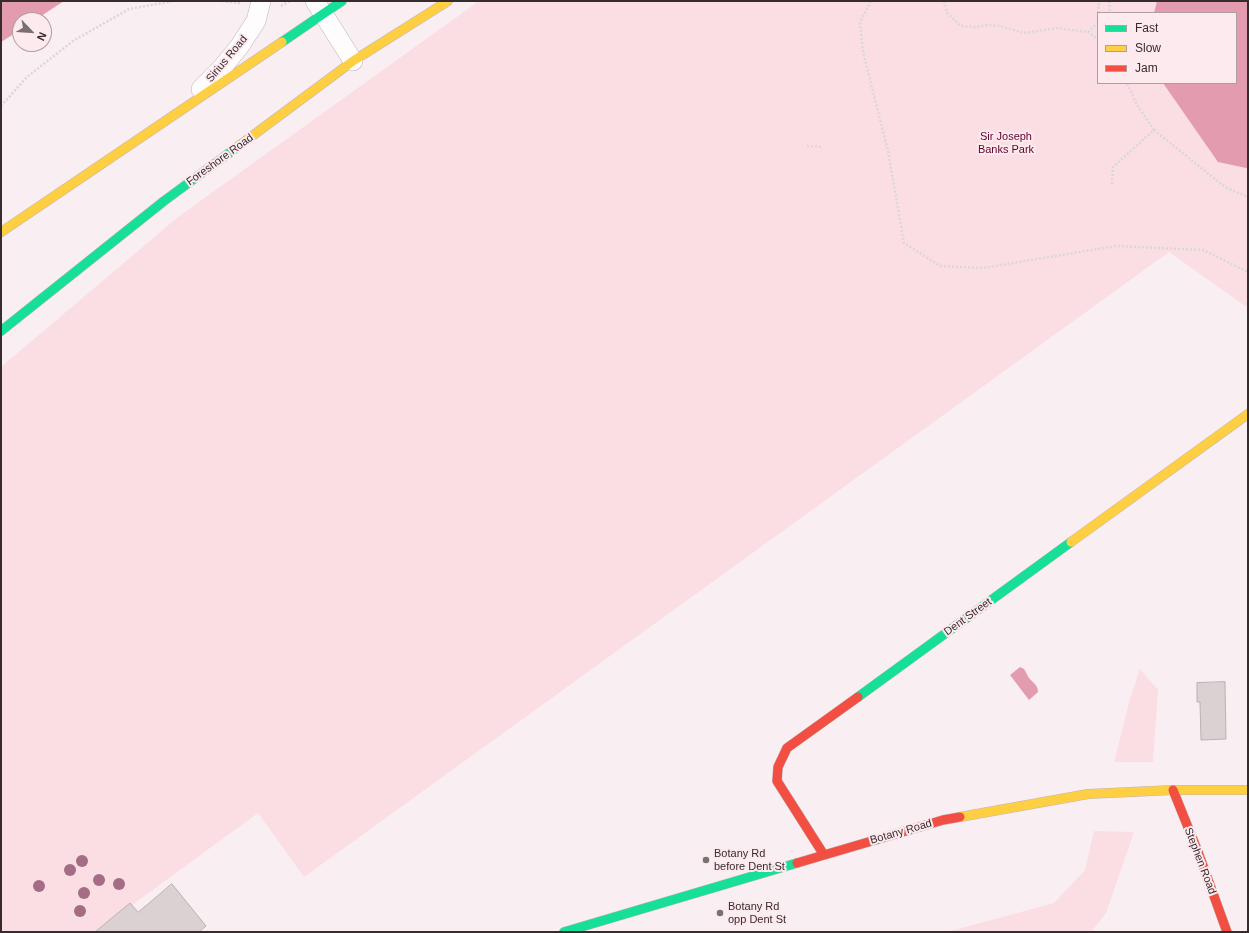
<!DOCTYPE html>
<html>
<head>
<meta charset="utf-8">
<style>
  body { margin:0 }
  #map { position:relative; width:1249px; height:933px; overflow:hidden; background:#f9eef1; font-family:Arial,sans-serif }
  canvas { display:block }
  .frame { position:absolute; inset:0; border:2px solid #372b2e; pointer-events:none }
  .legend { position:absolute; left:1097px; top:12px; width:140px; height:72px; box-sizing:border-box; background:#fdeaee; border:1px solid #ae9ea1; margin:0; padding:5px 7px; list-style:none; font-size:12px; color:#372b2e }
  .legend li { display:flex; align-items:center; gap:8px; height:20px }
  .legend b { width:20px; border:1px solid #ae9ea1 }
  .north { position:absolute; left:12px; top:12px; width:40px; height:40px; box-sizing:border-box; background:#fdeaee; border:1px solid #ae9ea1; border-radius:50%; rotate:115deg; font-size:11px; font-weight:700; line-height:16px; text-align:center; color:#372b2e }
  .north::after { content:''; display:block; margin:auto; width:14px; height:18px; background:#7b6f72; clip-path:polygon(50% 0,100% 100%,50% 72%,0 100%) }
</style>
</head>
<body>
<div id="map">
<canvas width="1249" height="933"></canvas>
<div class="frame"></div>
<ul class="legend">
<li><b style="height:5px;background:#16e098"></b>Fast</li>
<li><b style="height:5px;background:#ffcf43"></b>Slow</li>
<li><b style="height:5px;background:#f24e42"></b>Jam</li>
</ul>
<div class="north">N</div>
</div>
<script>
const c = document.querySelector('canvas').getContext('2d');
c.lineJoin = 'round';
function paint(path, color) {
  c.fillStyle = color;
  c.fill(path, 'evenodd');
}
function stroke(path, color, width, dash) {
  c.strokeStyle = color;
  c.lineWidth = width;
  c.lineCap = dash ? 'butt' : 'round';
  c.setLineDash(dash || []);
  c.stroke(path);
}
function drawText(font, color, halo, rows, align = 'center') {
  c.font = font + ' Arial,sans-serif';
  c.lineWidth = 4;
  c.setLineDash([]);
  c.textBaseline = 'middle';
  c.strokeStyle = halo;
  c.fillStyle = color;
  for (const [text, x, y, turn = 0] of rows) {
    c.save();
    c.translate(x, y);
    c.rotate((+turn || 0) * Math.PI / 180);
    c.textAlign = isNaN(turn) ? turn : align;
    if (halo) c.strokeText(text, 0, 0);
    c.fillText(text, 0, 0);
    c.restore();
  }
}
const green = new Path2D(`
  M 479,1 L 1248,1 L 1248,308 L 1169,252 L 304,877 L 258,813 L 95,932 L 1,932 L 1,367 L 178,217 ZM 1098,13 L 1236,13 L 1236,83 L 1098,83 Z
  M 1140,669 L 1158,690 L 1153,762 L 1114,762 L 1130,699 Z
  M 1094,831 L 1134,832 L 1106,913 L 1091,932 L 947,932 L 1054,903 L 1085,870 Z`);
const water = new Path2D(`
  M 1,1 L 64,1 L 35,20 L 20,20 L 20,30 L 1,42 Z
  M 1157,1 L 1248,1 L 1248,167 L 1246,168 L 1218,162 L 1163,83 L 1236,83 L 1236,13 L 1154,13 Z
  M 1020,667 L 1024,669 C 1026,672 1027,675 1029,678 C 1033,683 1038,685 1038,692 L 1029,700 L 1010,675 Z`);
const building = new Path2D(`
  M 1225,682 L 1226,739 L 1201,740 L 1200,702 L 1197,702 L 1197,683 Z
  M 172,884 L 206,926 L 199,932 L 95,932 L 130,903 L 138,912 Z`);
const path = new Path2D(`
  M 222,1 L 240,3
  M 871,1 L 860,22 L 863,52 L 888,151 L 904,243 L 940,266 L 983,268 L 1116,246 L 1203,250 L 1248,272
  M 944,1 L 947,13 L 961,26 L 976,27 L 988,25 L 1000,26 L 1024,33 L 1057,28 L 1088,32 L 1098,39
  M 1109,1 L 1110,13
  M 281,6 L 290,1
  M 1098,13 L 1099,1
  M 1088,32 L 1098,23
  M 1,106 L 27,77 L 73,41 L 129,9 L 174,1
  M 1154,130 L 1225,187 L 1248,197
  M 807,146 L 823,147
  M 1112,184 L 1113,167 L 1154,130 L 1137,105 L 1127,83`);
const street = new Path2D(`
  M 315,1 L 353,61
  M 201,89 L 221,69 L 239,47 L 256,21 L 261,1`);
const fast = new Path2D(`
  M 282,42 L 342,1
  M 1,331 L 164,201 L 240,145
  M 858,697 L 1071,542
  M 564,932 L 797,863`);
const slow = new Path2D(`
  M 240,145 L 353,61 L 448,1
  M 1,232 L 282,42
  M 1071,542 L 1248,414
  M 960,817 L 1088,794 L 1173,790 L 1248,790`);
const jam = new Path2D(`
  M 1173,790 L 1198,852 L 1227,932
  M 824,855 L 777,781 L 778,767 L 787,748 L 858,697
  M 797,863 L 943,820 L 960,817`);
const trees = [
  [82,861],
  [70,870],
  [99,880],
  [119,884],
  [39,886],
  [84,893],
  [80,911]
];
const markers = [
  [706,860,4,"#7b6f72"],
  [720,913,4,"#7b6f72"]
];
const streetNames = [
  ["Sirius Road",227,59,-50],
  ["Foreshore Road",220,160,-36],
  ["Dent Street",968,617,-36],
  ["Botany Road",901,832,-16],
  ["Stephen Road",1200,861,69]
];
const parkNames = [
  ["Sir Joseph",1006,137],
  ["Banks Park",1006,150]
];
const poiNames = [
  ["Botany Rd",714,854],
  ["before Dent St",714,867],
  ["Botany Rd",728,907],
  ["opp Dent St",728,920]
];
paint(green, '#fbdee4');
paint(water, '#e39baf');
paint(building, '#dbd1d3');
stroke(building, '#bbb0b3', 1);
stroke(street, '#bfb5b7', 20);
stroke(fast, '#bfb5b7', 10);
stroke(slow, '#bfb5b7', 10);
stroke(jam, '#bfb5b7', 10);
stroke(path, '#dad7d8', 2.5, [2, 2]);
stroke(street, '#fefcfd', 19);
stroke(fast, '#16e098', 9);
stroke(slow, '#ffcf43', 9);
stroke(jam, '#f24e42', 9);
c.fillStyle = '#a46d84';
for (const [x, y] of trees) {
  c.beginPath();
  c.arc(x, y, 6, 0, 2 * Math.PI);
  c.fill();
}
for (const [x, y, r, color] of markers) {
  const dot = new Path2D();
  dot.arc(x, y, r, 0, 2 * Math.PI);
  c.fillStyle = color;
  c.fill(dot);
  stroke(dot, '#fdeaee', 1.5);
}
drawText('11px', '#372b2e', '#fdeaee', streetNames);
drawText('11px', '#5f032b', '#fdeaee', parkNames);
drawText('11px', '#372b2e', '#fdeaee', poiNames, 'left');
</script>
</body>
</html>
